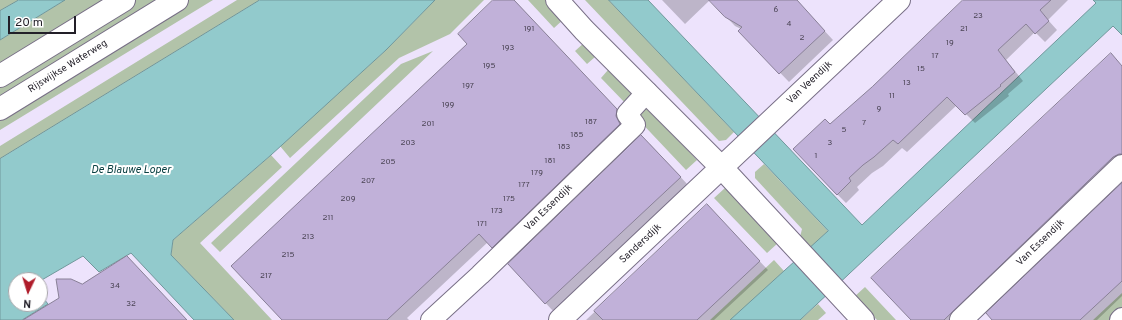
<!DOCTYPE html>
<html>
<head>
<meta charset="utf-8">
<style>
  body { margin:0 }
  #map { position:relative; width:1122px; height:320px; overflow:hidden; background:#ede3fc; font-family:Overpass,sans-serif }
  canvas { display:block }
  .north { position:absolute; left:8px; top:272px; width:40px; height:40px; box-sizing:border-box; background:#fff; border:1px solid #a7a5a9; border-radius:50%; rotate:184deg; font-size:11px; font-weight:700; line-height:16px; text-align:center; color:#221f28 }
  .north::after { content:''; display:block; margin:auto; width:14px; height:18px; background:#af1c2a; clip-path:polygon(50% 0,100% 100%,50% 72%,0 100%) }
  .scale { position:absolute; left:8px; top:16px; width:68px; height:18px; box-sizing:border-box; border:2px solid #221f28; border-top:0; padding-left:5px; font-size:12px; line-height:14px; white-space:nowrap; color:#221f28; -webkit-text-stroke:3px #fff; paint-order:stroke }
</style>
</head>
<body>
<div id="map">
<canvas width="1122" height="320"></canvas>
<div class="north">N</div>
<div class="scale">20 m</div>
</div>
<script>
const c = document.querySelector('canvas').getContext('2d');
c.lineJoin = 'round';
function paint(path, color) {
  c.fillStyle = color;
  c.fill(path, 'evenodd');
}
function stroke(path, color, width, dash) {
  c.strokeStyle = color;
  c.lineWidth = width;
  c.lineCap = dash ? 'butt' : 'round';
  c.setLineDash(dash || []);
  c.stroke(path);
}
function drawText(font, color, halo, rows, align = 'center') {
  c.font = font + ' Overpass,sans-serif';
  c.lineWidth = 4;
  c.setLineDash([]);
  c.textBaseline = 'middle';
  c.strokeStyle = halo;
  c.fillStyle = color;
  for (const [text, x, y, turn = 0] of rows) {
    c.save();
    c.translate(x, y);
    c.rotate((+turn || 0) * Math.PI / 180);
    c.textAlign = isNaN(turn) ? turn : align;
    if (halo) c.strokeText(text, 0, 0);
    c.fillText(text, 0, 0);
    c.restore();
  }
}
const green = new Path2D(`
  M 0,0 L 19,0 L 0,11 Z
  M 65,0 L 112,0 L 0,69 L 0,40 Z
  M 133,0 L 166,0 L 0,99 L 0,81 Z
  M 188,0 L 213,0 L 0,130 L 0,115 Z
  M 237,0 L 260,0 L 0,159 L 0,146 Z
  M 435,0 L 484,0 L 450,34 L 399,58 L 290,158 L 280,146 L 386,50 Z
  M 528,0 L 548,0 L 565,18 L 554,28 Z
  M 585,0 L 609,0 L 734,132 L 726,140 L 719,141 Z
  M 585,42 L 638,97 L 628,106 L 601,78 L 608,70 L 595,57 L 587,64 L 575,51 Z
  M 433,51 L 220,252 L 211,243 L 401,64 Z
  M 645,104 L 697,160 L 686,170 L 634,115 Z
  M 271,155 L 282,167 L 200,243 L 272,320 L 234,320 L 171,255 L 173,240 Z
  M 764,164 L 828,231 L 811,247 L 800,237 L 802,229 L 755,178 L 755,172 Z
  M 725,188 L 778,243 L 767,253 L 714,198 Z
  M 774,260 L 784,271 L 733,320 L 710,320 Z
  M 865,287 L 896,320 L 877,320 L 854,297 Z
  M 1122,293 L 1122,315 L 1116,320 L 1093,320 Z
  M 818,304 L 826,313 L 818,320 L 800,320 Z`);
const water = new Path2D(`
  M 19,0 L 65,0 L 0,40 L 0,11 Z
  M 260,0 L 435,0 L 386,50 L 271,155 L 173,240 L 171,255 L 234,320 L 194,320 L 131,253 L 99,272 L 83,256 L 40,281 L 16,280 L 16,304 L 40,304 L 40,294 L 48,304 L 22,320 L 0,320 L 0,159 Z
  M 609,0 L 648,0 L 862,225 L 1096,3 L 1093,0 L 1122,0 L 1122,35 L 1113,26 L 800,320 L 730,320 L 828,231 Z`);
const shadow = new Path2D(`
  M 495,0 L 514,0 L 625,119 L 624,126 L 501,255 L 488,242 L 407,318 L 409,320 L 283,320 L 468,44 Z
  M 662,0 L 796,0 L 833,40 L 789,82 L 740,31 L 741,29 L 735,26 L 710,0 L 685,24 Z
  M 966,0 L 1068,0 L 1048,20 L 1057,30 L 1045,42 L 1035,32 L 1006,60 L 1023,81 L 1008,94 L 1009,96 L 975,123 L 957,105 L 907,152 L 902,148 L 883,166 L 872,173 L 857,187 L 859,190 L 846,203 L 837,194 L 830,126 L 873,88 Z
  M 1122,66 L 1122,165 L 961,320 L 912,320 Z
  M 650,144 L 688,185 L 554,312 L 509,264 Z
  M 1122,185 L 1122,296 L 1097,320 L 994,320 Z
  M 707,206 L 768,270 L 714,320 L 586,320 Z`);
const building = new Path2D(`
  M 493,0 L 514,0 L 617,109 L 616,116 L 620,124 L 492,248 L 479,234 L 387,320 L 282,320 L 231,266 L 467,44 L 458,34 Z
  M 709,0 L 797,0 L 825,31 L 779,74 L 738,31 L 742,27 L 725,17 Z
  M 963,0 L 1051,0 L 1040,10 L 1049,21 L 1035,34 L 1026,24 L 998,50 L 1015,72 L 1000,85 L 1001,86 L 965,115 L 947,97 L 898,144 L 893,140 L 874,157 L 863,165 L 849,178 L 851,181 L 837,195 L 793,149 L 825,119 L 830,124 L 872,87 Z
  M 1111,53 L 1122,66 L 1122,154 L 1119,154 L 1113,157 L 944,320 L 911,320 L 871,278 Z
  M 641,135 L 681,177 L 545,304 L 508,264 Z
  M 1122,183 L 1122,281 L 1080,320 L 992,320 L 986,313 Z
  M 707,204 L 760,261 L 697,320 L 603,320 L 594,311 Z
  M 127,256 L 187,320 L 23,320 L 59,298 L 56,279 L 71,279 L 82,284 Z`);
const pedestrian = new Path2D(`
  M 431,320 L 480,275 L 635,125 L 627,114 L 647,92
  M 1120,320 L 1122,318`);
const minor = new Path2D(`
  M 557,0 L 584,30 L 722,168 L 863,320
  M 560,320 L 899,0
  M 961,320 L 1122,166`);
const secondary = new Path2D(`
  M 0,76 L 124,0
  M 0,109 L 177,0`);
const numberNames = [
  ["6",776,10],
  ["23",978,16],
  ["4",789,24],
  ["191",529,29],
  ["21",964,29],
  ["2",802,38],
  ["19",950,43],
  ["193",508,48],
  ["17",935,56],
  ["195",489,66],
  ["15",921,69],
  ["13",907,83],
  ["197",468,86],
  ["11",892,96],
  ["199",448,105],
  ["9",879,109],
  ["187",591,122],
  ["7",864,123],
  ["201",428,124],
  ["5",844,130],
  ["185",577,135],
  ["203",408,143],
  ["3",830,143],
  ["183",564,147],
  ["1",816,156],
  ["181",550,161],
  ["205",388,162],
  ["179",537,173],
  ["207",368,181],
  ["177",524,185],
  ["209",348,199],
  ["175",509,199],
  ["173",497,211],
  ["211",328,218],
  ["171",482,224],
  ["213",308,237],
  ["215",288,255],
  ["217",266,276],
  ["34",115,286],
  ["32",131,304]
];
const streetNames = [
  ["Rijswijkse Waterweg",68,67,-32],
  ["Van Veendijk",810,83,-43],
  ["Van Essendijk",549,208,-44],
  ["Van Essendijk",1041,243,-44],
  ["Sandersdijk",641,244,-43]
];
const waterNames = [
  ["De Blauwe Loper",131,171]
];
paint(green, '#b2c3a9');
paint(water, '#92cacc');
stroke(water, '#70979b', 1);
paint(shadow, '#0003');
paint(building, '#c1b1d9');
stroke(building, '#898097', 1);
stroke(pedestrian, '#786f86', 22);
stroke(minor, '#786f86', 24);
stroke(secondary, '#786f86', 24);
stroke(pedestrian, '#fff', 20);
stroke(minor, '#fff', 22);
stroke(secondary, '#fff', 22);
drawText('8px', '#4a4454', null, numberNames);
drawText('10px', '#221f28', '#fff', streetNames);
drawText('italic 11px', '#0a4042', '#fff', waterNames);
</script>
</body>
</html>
